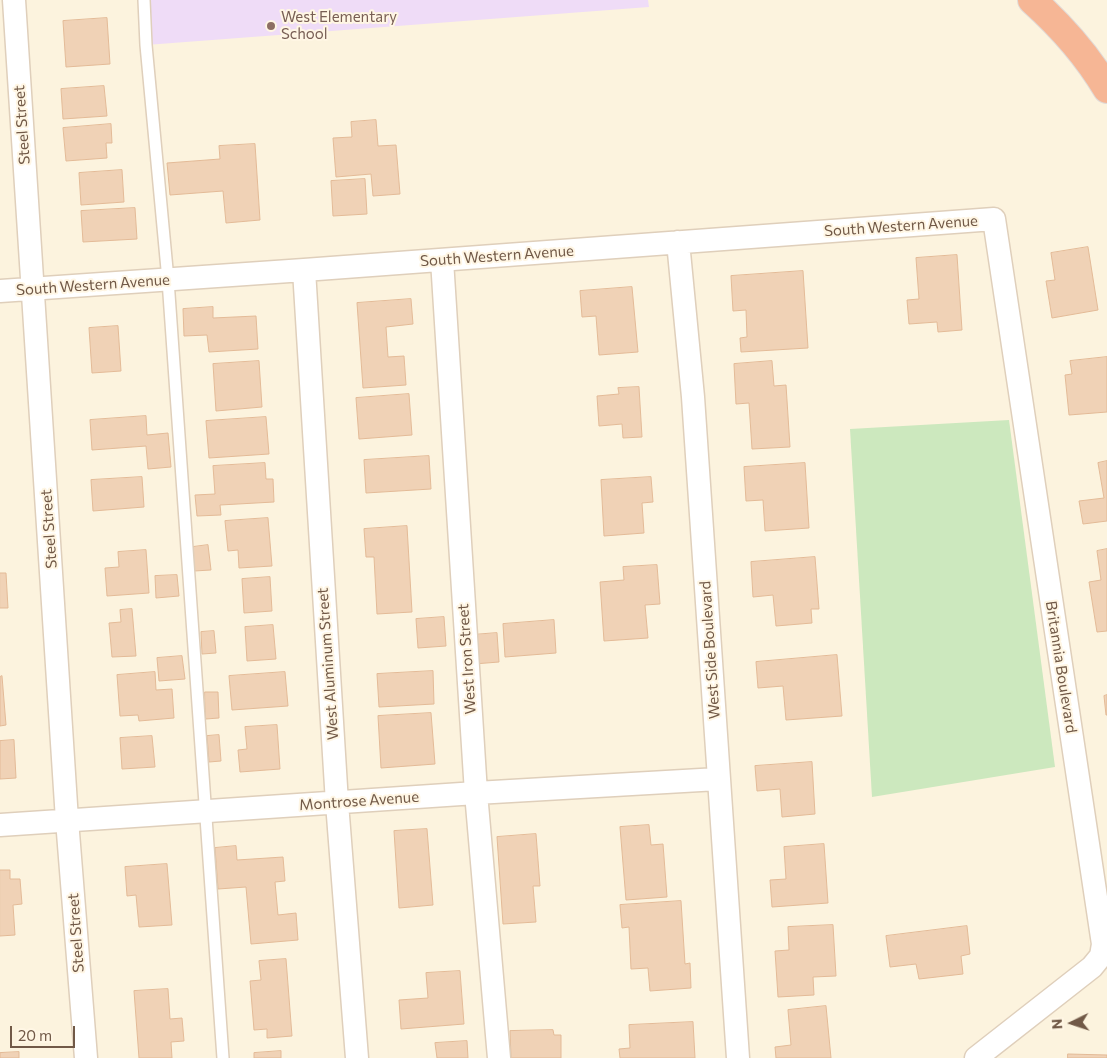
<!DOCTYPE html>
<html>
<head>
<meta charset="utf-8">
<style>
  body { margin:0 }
  #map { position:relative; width:1107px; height:1058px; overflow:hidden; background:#fcf3de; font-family:Commissioner,sans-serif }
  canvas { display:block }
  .north { position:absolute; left:1047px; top:998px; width:50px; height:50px; -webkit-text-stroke:4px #fff6e4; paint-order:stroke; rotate:266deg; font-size:14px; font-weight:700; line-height:20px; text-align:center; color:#715947 }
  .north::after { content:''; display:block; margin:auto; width:18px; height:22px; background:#715947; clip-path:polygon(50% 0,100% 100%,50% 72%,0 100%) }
  .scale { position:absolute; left:10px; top:1026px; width:65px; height:22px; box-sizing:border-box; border:2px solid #715947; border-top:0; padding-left:6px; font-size:15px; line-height:18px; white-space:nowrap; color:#715947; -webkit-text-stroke:4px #fff6e4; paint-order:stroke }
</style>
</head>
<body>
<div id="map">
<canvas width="1107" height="1058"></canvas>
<div class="north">N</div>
<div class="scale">20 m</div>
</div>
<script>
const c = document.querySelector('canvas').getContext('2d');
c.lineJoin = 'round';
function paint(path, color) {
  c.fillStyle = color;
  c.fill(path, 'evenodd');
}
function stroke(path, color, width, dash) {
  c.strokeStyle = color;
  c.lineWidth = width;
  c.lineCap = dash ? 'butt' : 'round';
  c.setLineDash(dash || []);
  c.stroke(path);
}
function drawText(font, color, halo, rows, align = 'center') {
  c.font = font + ' Commissioner,sans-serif';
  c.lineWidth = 4;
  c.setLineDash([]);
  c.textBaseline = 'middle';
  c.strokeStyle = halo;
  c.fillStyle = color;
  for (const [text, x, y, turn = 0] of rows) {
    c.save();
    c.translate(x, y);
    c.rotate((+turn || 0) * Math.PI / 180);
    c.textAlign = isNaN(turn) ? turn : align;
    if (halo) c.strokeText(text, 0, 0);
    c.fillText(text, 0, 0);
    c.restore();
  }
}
const education = new Path2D(`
  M 142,0 L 648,0 L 649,7 L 146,45 Z`);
const green = new Path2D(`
  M 1009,420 L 1055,767 L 872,797 L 850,429 Z`);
const building = new Path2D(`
  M 107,18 L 110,64 L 66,67 L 63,21 Z
  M 104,86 L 107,116 L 63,119 L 61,89 Z
  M 376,120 L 378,146 L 396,145 L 400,194 L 373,196 L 371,174 L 336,177 L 333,138 L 352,137 L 351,122 Z
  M 111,124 L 112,143 L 106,143 L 107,158 L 66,161 L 63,128 Z
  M 255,144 L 260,220 L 226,223 L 223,191 L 170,195 L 167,163 L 220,159 L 219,146 Z
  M 122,170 L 124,202 L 81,205 L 79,173 Z
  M 365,179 L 367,214 L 333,216 L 331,181 Z
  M 135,208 L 137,239 L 83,242 L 81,211 Z
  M 1088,247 L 1098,310 L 1052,318 L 1046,281 L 1055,280 L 1051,253 Z
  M 957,255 L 962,330 L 938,332 L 937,322 L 909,324 L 907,300 L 919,299 L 916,258 Z
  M 803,271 L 808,348 L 741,352 L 740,338 L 747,337 L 746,310 L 733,311 L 731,276 Z
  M 632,287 L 638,352 L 599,355 L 596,316 L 582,317 L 580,291 Z
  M 411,299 L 413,324 L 386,327 L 388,357 L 404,356 L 406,385 L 363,388 L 357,303 Z
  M 213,307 L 213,318 L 256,316 L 258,349 L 209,352 L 207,335 L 184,336 L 183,309 Z
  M 118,326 L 121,371 L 92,373 L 89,328 Z
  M 1107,357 L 1107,412 L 1069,415 L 1065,375 L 1072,374 L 1070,361 Z
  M 259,361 L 262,407 L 216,411 L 213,364 Z
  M 772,361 L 774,386 L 786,385 L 790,447 L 752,449 L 749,403 L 736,404 L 734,364 Z
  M 639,387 L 642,437 L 623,438 L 622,424 L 599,426 L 597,396 L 619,394 L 618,388 Z
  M 409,394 L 412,435 L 359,439 L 356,398 Z
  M 146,416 L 147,435 L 168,433 L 171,467 L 148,469 L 146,446 L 92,450 L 90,420 Z
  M 266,417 L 269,454 L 209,458 L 206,421 Z
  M 429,456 L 431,489 L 366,493 L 364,460 Z
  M 1107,461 L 1107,521 L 1083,524 L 1079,501 L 1104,498 L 1098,463 Z
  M 265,463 L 266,479 L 273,479 L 274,502 L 220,505 L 221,515 L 197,516 L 195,495 L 215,494 L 213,466 Z
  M 805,463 L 809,528 L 765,531 L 763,500 L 746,501 L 744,467 Z
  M 142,477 L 144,507 L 93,511 L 91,480 Z
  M 651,477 L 653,502 L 642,503 L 644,533 L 604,536 L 601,480 Z
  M 268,518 L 272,566 L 239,568 L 238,550 L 228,551 L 225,521 Z
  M 407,526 L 412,612 L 377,614 L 374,557 L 366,557 L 364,529 Z
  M 208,545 L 211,570 L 194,571 L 193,547 Z
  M 1107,549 L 1107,631 L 1097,632 L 1089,582 L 1101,580 L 1097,551 Z
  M 146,550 L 149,593 L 107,596 L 105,568 L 119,567 L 118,552 Z
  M 815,557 L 819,609 L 811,609 L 812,623 L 776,626 L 773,595 L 753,597 L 751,562 Z
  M 657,565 L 660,604 L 645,605 L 648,638 L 604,641 L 600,582 L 624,580 L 623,567 Z
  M 0,573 L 6,573 L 8,608 L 0,608 Z
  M 177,575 L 179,596 L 156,598 L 155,576 Z
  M 270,577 L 272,611 L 244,613 L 242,579 Z
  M 132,609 L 136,656 L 112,657 L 109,623 L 121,622 L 120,610 Z
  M 444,617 L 446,646 L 418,648 L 416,619 Z
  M 554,620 L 556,653 L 505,657 L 503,624 Z
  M 273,625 L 276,659 L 247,661 L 245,627 Z
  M 214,631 L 216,653 L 202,654 L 201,632 Z
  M 497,633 L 499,662 L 474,664 L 472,635 Z
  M 837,655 L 842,716 L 786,720 L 783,686 L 758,688 L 756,662 Z
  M 182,656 L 185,679 L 159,681 L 157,658 Z
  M 433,671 L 434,704 L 379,707 L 377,674 Z
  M 155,672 L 156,690 L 172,689 L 174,718 L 139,721 L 138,715 L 120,716 L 117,675 Z
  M 285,672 L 288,706 L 232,710 L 229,676 Z
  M 2,676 L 6,725 L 0,726 L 0,677 Z
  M 205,692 L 218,692 L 219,718 L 206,719 Z
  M 1107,695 L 1107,715 L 1106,715 L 1104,696 Z
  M 431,713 L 435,764 L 381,768 L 378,716 Z
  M 277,725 L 280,769 L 240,772 L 238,750 L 247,749 L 245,727 Z
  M 219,735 L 221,761 L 209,762 L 207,736 Z
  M 152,736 L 155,767 L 122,769 L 120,738 Z
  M 14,740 L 16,778 L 0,779 L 0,741 Z
  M 812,762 L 815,814 L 782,817 L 780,789 L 757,791 L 755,766 Z
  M 649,825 L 651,845 L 663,844 L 667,897 L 626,900 L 620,827 Z
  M 427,829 L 433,905 L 399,908 L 394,831 Z
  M 536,834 L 540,886 L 533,886 L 536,922 L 503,924 L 497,837 Z
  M 824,844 L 828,903 L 772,907 L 770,880 L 786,879 L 784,847 Z
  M 236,846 L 237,860 L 283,857 L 285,881 L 275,882 L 278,915 L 296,913 L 298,940 L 251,944 L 246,887 L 218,889 L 215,848 Z
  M 167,864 L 172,925 L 139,927 L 136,895 L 127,896 L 125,867 Z
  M 0,870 L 10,870 L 10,879 L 20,879 L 22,904 L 13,905 L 15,935 L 0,936 Z
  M 681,901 L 685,964 L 690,963 L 691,988 L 650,991 L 648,968 L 631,969 L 629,927 L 622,928 L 620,905 Z
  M 833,925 L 836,976 L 813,977 L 814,995 L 778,997 L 775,951 L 789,950 L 788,927 Z
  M 967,926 L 970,954 L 961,956 L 963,974 L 919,979 L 916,964 L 890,967 L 886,936 Z
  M 286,959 L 292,1036 L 267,1038 L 267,1029 L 254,1030 L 250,981 L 261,980 L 259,961 Z
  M 460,971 L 464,1024 L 401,1029 L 399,1000 L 428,998 L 426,973 Z
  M 168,989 L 170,1019 L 182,1018 L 184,1041 L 171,1042 L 172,1058 L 139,1058 L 134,991 Z
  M 826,1006 L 831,1058 L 776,1058 L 775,1047 L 791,1045 L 788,1010 Z
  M 693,1022 L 695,1058 L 620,1058 L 619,1049 L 630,1048 L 629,1025 Z
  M 553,1030 L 554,1035 L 561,1035 L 561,1058 L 511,1058 L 510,1031 Z
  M 467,1041 L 468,1058 L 437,1058 L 435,1043 Z
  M 281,1051 L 281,1058 L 254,1058 L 254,1053 Z
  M 19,1052 L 19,1058 L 0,1058 L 0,1053 Z
  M 1068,1054 L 1107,1055 L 1107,1058 L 1068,1058 Z`);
const service = new Path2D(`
  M 144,0 L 146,45 L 168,280 L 223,1058`);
const minor = new Path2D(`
  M 14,0 L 67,820 L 86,1058
  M 678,242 L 693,397 L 738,1058
  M 442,260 L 476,793 L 499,1058
  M 304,270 L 337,803 L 357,1058
  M 0,291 L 304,270 L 994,219 L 1103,944 L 1101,956 L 1092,967 L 976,1058
  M 0,825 L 476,793 L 718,779`);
const motorway = new Path2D(`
  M 1032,0 C 1061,26 1087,55 1107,89`);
const markers = [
  [271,26,5,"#8d6e63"]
];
const educationNames = [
  ["West Elementary",281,17],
  ["School",281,34]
];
const streetNames = [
  ["Steel Street",22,125,-94],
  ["South Western Avenue",901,226,-4],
  ["South Western Avenue",497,256,-4],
  ["South Western Avenue",93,285,-4],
  ["Steel Street",49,529,-94],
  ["West Side Boulevard",710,650,-94],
  ["West Iron Street",467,659,-94],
  ["West Aluminum Street",328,664,-94],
  ["Britannia Boulevard",1061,667,81],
  ["Montrose Avenue",359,801,-4],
  ["Steel Street",76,933,-94]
];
paint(education, '#efdcf7');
paint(green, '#cce8be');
paint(building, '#f0d2b6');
stroke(building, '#e3ba97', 1);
stroke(service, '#dfcfbb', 14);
stroke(minor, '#dfcfbb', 25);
stroke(motorway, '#e0dad7', 30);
stroke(service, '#fff', 11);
stroke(minor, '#fff', 22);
stroke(motorway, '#f6b695', 28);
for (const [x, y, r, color] of markers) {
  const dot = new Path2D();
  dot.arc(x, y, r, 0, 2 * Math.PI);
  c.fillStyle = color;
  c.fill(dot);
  stroke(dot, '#fff6e4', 2);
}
drawText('15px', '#785e54', '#fff6e4', educationNames, 'left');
drawText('15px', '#715947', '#fff6e4', streetNames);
</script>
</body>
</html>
